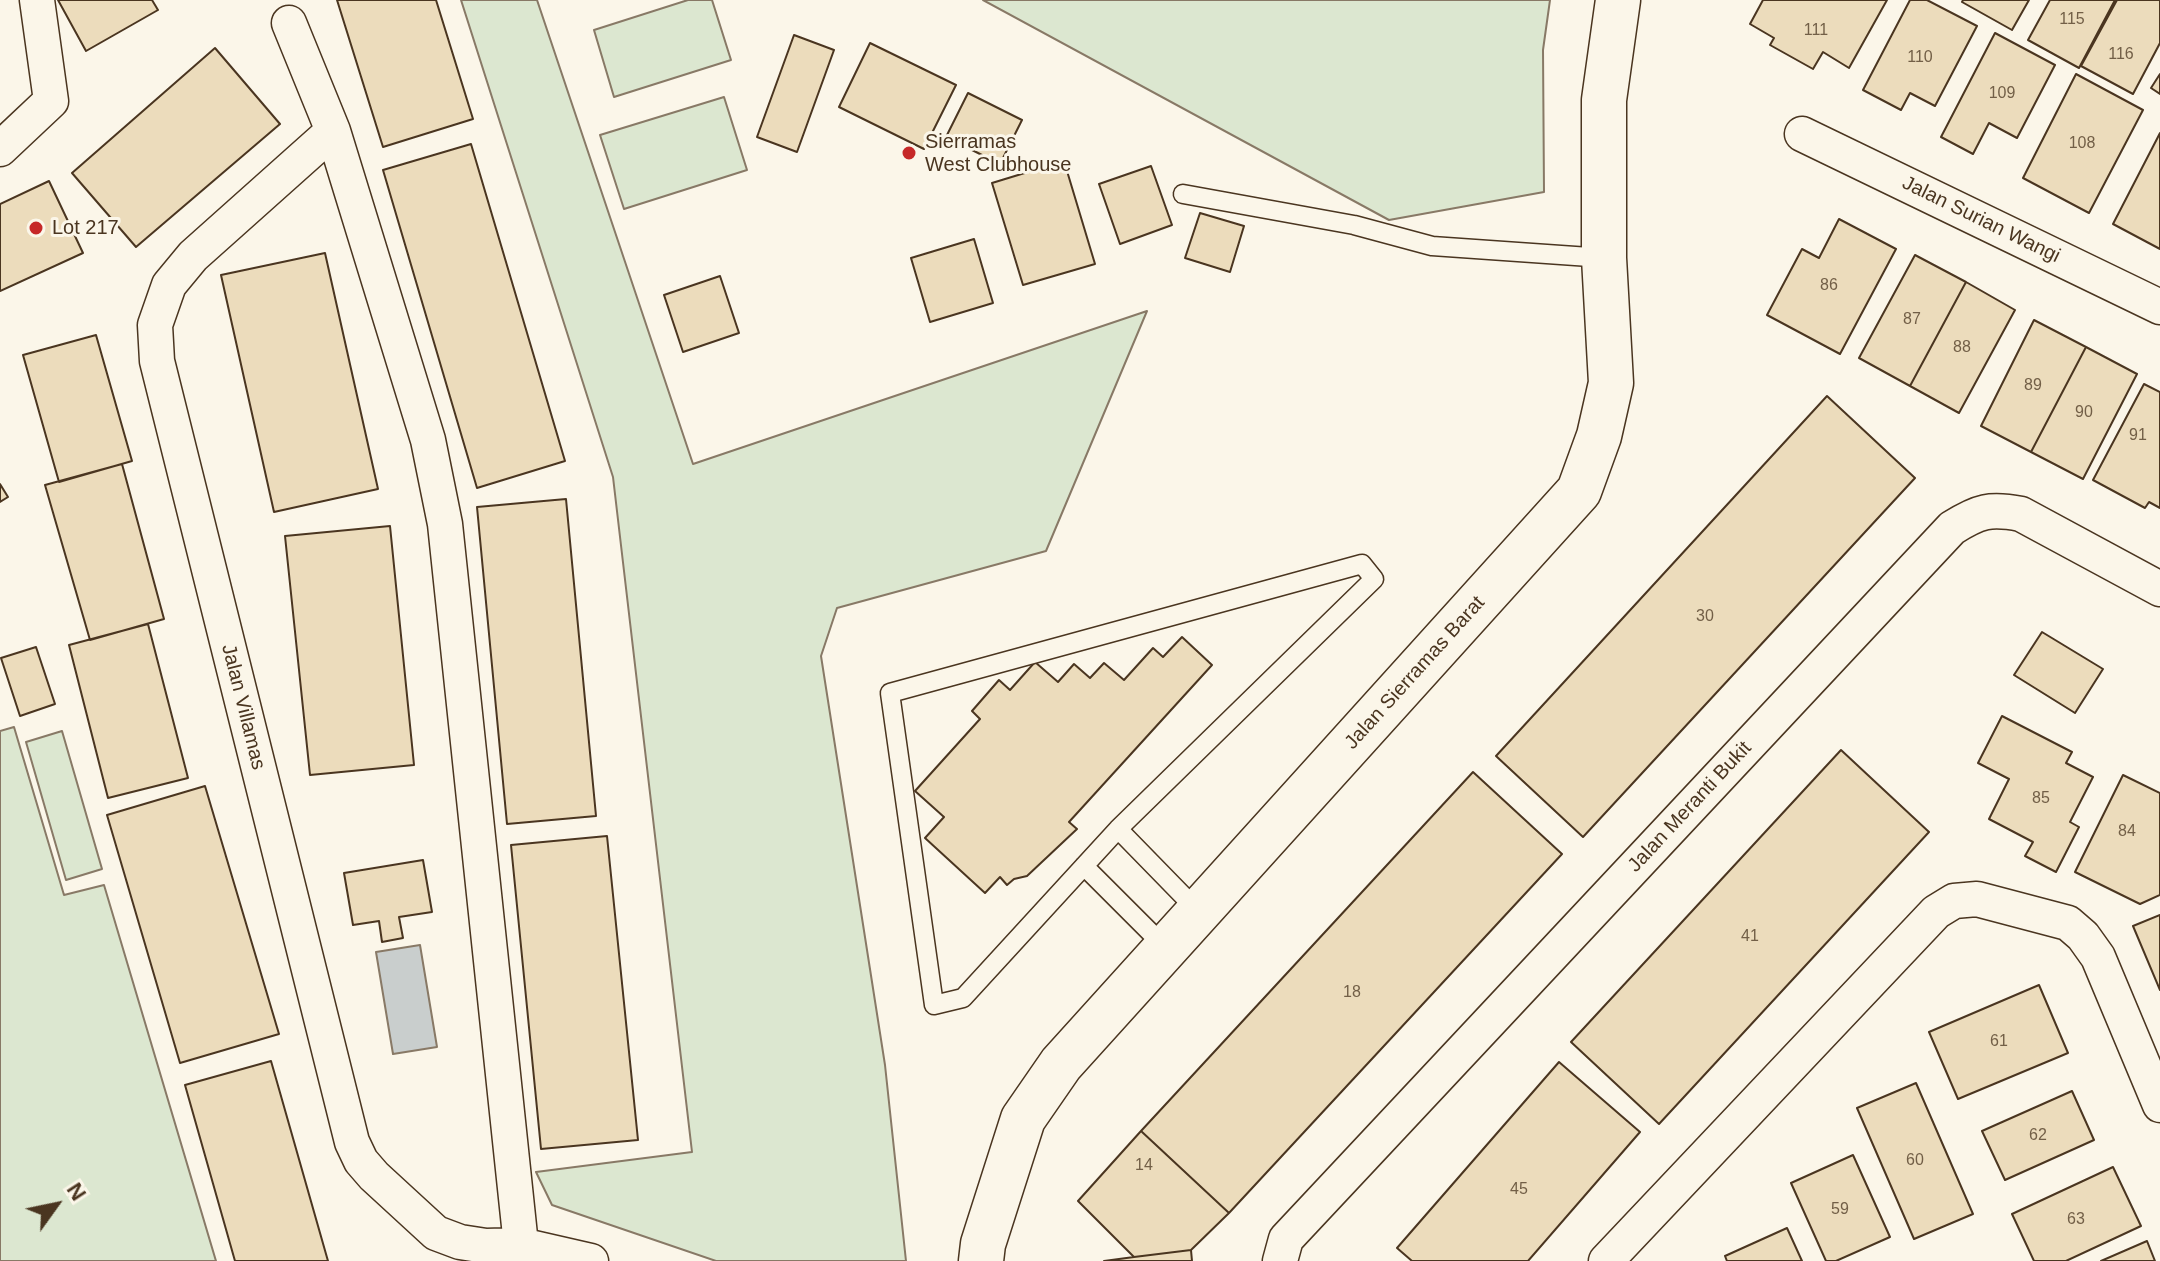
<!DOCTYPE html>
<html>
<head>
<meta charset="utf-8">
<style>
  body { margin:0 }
  #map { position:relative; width:2160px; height:1261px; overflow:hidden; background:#fbf6e9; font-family:Helvetica,sans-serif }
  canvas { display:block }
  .north { position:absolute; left:16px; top:1165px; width:80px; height:80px; -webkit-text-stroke:6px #fbf6e9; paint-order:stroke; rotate:57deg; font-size:22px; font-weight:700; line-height:32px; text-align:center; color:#4a3520 }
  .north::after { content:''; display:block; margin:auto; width:28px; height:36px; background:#4a3520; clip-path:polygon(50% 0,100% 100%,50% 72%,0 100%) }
</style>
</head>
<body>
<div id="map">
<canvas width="2160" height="1261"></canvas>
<div class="north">N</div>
</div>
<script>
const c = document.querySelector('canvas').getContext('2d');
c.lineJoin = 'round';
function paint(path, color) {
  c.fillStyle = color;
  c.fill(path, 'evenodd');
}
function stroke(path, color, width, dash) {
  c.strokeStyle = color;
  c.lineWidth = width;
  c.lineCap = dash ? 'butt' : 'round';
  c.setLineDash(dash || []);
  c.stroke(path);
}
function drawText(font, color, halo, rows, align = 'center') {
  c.font = font + ' Helvetica,sans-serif';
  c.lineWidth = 6;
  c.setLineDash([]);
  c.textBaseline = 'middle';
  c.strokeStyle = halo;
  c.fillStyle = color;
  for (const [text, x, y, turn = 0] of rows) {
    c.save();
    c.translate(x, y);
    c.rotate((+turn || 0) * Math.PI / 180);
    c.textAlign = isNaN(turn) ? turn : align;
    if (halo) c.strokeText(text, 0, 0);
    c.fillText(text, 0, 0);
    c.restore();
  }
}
const green = new Path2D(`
  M 461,0 L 537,0 L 693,464 L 1147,311 L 1046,551 L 837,608 L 821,656 L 885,1065 L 906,1261 L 716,1261 L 552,1205 L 536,1172 L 692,1152 L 613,477 Z
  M 688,0 L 712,0 L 731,60 L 614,97 L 594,30 Z
  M 983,0 L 1550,0 L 1543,50 L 1544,192 L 1389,220 Z
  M 724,97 L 747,170 L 624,209 L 600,135 Z
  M 14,727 L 64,895 L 104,885 L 216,1261 L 0,1261 L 0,731 Z
  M 62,731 L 102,869 L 66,880 L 26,742 Z`);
const water = new Path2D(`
  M 420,945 L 437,1047 L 393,1054 L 376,952 Z`);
const building = new Path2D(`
  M 58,0 L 152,0 L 158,10 L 86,51 Z
  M 337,0 L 436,0 L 473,119 L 383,147 Z
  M 1763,0 L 1887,0 L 1849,68 L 1823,52 L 1813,69 L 1770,45 L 1774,38 L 1750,24 Z
  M 1910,0 L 1927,0 L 1977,26 L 1935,106 L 1910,93 L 1901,110 L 1863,90 Z
  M 1963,0 L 2029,0 L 2012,30 L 1962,2 Z
  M 2050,0 L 2115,0 L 2079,68 L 2028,40 Z
  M 2117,0 L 2160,0 L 2160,43 L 2133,94 L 2081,66 Z
  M 1995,33 L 2055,65 L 2017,138 L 1989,123 L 1973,154 L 1941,137 Z
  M 794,35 L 834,50 L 797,152 L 757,137 Z
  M 870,43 L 956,85 L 924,149 L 839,107 Z
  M 215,48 L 280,124 L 136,247 L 72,173 Z
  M 2076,74 L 2143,110 L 2089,213 L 2023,178 Z
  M 2160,74 L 2160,94 L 2151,88 Z
  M 968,93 L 1022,120 L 1000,164 L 946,137 Z
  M 2160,133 L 2160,249 L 2113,224 Z
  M 471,144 L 565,461 L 477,488 L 383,170 Z
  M 1064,161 L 1095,264 L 1023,285 L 992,183 Z
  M 1151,166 L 1172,225 L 1120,244 L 1099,184 Z
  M 49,181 L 83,253 L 0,291 L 0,204 Z
  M 1200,213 L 1244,226 L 1230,272 L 1185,258 Z
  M 1839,219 L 1896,249 L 1840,354 L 1767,315 L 1802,249 L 1819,258 Z
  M 974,239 L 993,303 L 930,322 L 911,258 Z
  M 325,253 L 378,489 L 274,512 L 221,275 Z
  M 1915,255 L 1966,282 L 1910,386 L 1859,358 Z
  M 720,276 L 739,333 L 683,352 L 664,295 Z
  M 1966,282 L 2015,310 L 1959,413 L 1910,386 Z
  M 2034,320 L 2086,347 L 2031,452 L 1981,426 Z
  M 96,335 L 132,461 L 59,482 L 23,355 Z
  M 2086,347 L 2137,374 L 2083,479 L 2031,452 Z
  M 2144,384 L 2160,392 L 2160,508 L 2149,502 L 2145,508 L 2093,480 Z
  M 1827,396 L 1915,478 L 1583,837 L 1496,756 Z
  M 122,464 L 164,619 L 90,640 L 45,485 Z
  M 0,484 L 8,497 L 0,502 Z
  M 566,499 L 596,816 L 507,824 L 477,507 Z
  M 390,526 L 414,765 L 310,775 L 285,536 Z
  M 148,624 L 188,778 L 108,798 L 69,645 Z
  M 2042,632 L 2103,669 L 2075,713 L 2014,675 Z
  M 1182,637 L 1212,665 L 1069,822 L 1077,829 L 1027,876 L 1014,879 L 1007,885 L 1000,877 L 985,893 L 925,838 L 944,817 L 915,791 L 980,719 L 972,711 L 999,680 L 1010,690 L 1035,662 L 1058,682 L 1074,664 L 1090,678 L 1104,663 L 1124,680 L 1153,648 L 1163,657 Z
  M 36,647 L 55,704 L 20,716 L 1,658 Z
  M 2002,716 L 2072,752 L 2066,763 L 2093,777 L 2070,822 L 2079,827 L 2056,872 L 2025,856 L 2033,842 L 1989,819 L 2009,779 L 1978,763 Z
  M 1841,750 L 1929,832 L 1659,1124 L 1571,1042 Z
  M 1473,772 L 1562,854 L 1229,1213 L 1141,1131 Z
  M 2123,775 L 2160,793 L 2160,895 L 2140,904 L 2075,872 Z
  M 205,786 L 279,1034 L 180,1063 L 107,815 Z
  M 607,836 L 638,1140 L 541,1149 L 511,845 Z
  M 423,860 L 432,912 L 399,917 L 403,938 L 382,942 L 379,921 L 353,925 L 344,873 Z
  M 2160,915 L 2160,990 L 2133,926 Z
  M 2039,985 L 2068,1053 L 1958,1099 L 1929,1032 Z
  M 271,1061 L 328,1261 L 235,1261 L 185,1085 Z
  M 1559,1062 L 1640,1132 L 1528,1261 L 1412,1261 L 1397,1248 Z
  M 1916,1083 L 1973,1214 L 1914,1239 L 1857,1108 Z
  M 2072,1091 L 2094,1140 L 2005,1180 L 1982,1131 Z
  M 1141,1131 L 1229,1213 L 1191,1250 L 1134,1257 L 1078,1201 Z
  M 1853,1155 L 1890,1237 L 1836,1261 L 1826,1261 L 1791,1183 Z
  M 2113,1167 L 2141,1226 L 2066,1261 L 2034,1261 L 2012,1214 Z
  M 1787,1228 L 1802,1261 L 1727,1261 L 1725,1256 Z
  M 2147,1241 L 2155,1261 L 2101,1261 Z
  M 1191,1250 L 1192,1261 L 1104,1261 L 1134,1257 Z`);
const lane = new Path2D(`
  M 1183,194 L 1354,225 L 1432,246 L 1604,258
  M 1362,564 L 1374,579 L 1118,829 L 963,998 L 934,1005 L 890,693 Z
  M 1118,829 L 1199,912
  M 1084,866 L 1166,948`);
const street = new Path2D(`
  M 289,23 L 333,131 L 428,440 L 445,524 L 521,1245
  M 333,131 L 193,256 L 169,285 L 155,325 L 157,361 L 352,1142 L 361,1161 L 374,1176 L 436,1233 L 460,1242 L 486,1246 L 521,1245 L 591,1261
  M 1802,134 L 2160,307
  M 0,149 L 51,101 L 37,0
  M 1280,1261 L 1286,1239 L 1952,528 C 1979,511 1990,508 2021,514 L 2160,589
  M 1606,1261 L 1936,912 L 1954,901 L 1977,899 L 2068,923 L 2083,936 L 2098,957 L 2160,1105`);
const secondary = new Path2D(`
  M 981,1261 L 983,1244 L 1023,1119 L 1061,1064 L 1579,491 L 1599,436 L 1611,383 L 1604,258 L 1604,100 L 1618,0`);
const markers = [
  [909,153,8,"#c62828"],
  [36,228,8,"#c62828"]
];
const numberNames = [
  ["115",2072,20],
  ["111",1816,31],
  ["116",2121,55],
  ["110",1920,58],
  ["109",2002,94],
  ["108",2082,144],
  ["86",1829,286],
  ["87",1912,320],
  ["88",1962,348],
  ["89",2033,386],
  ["90",2084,413],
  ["91",2138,436],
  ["30",1705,617],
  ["85",2041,799],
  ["84",2127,832],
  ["41",1750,937],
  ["18",1352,993],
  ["61",1999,1042],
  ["62",2038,1136],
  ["60",1915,1161],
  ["14",1144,1166],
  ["45",1519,1190],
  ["59",1840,1210],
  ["63",2076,1220]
];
const poiNames = [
  ["Sierramas",925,142],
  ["West Clubhouse",925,165],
  ["Lot 217",52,228]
];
const streetNames = [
  ["Jalan Surian Wangi",1981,220,26],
  ["Jalan Sierramas Barat",1415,673,-48],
  ["Jalan Villamas",243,707,76],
  ["Jalan Meranti Bukit",1690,807,-47]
];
paint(green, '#dce7d0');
stroke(green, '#887966', 2);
paint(water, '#c9cecd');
stroke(water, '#887966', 2);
paint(building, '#ecdcbc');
stroke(building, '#4a3520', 2);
stroke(lane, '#4a3520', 21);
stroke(street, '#4a3520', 37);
stroke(secondary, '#4a3520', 47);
stroke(lane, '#fbf6e9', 18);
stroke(street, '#fbf6e9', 34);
stroke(secondary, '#fbf6e9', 44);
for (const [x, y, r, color] of markers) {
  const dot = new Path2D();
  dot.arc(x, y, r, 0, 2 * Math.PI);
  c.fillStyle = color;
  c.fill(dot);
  stroke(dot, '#fbf6e9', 3);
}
drawText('16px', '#725f47', null, numberNames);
drawText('20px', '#4a3520', '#fbf6e9', poiNames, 'left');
drawText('20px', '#4a3520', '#fbf6e9', streetNames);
</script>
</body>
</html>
